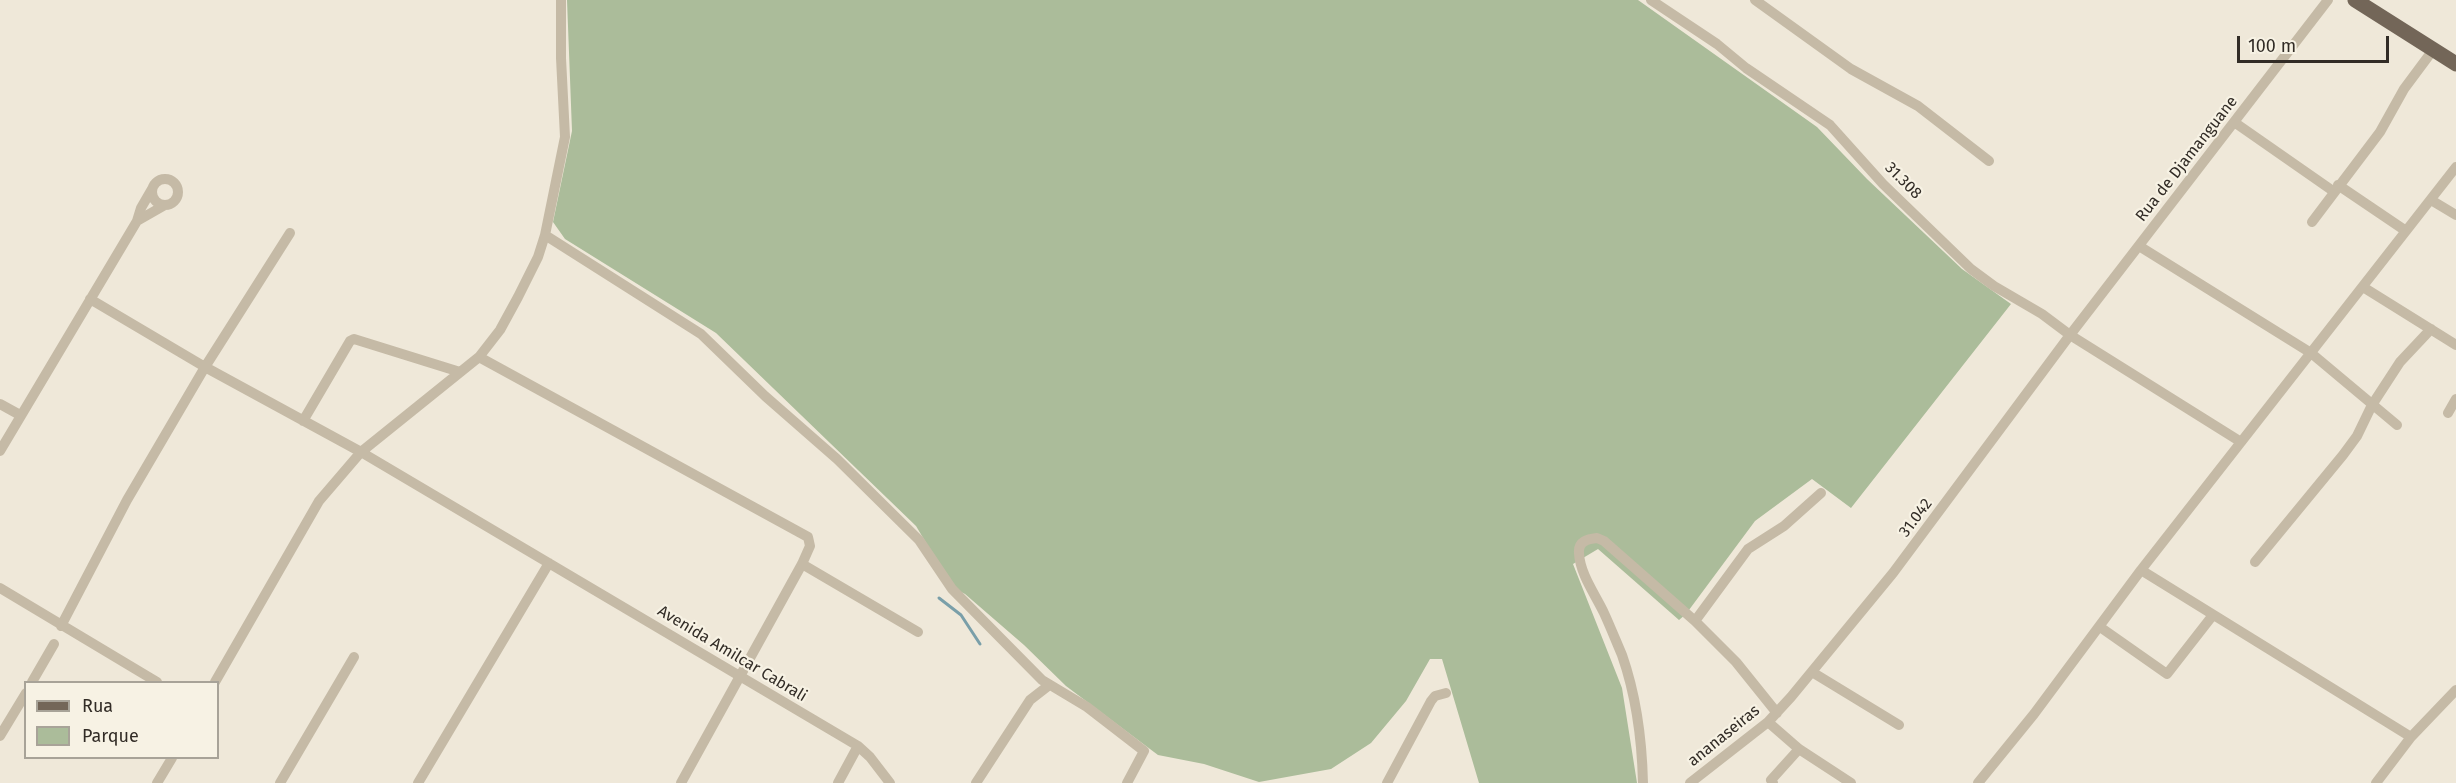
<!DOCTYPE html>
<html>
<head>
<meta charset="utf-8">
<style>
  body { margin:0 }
  #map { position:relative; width:2456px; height:783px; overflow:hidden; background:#efe8d9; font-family:"Fira Sans",sans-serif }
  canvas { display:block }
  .legend { position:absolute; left:24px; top:681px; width:195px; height:78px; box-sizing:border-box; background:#f7f2e4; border:2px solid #a8a398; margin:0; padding:8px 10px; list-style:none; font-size:18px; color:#322c26 }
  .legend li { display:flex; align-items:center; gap:12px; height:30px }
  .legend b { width:30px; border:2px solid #a8a398 }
  .scale { position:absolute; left:2237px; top:36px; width:152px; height:27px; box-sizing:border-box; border:3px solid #322c26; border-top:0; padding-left:8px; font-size:18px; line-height:21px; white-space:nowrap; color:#322c26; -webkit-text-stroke:4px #f7f2e4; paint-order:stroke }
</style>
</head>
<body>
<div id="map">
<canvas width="2456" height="783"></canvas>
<ul class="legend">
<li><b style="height:8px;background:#736658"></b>Rua</li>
<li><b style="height:16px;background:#abbc9a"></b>Parque</li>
</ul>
<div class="scale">100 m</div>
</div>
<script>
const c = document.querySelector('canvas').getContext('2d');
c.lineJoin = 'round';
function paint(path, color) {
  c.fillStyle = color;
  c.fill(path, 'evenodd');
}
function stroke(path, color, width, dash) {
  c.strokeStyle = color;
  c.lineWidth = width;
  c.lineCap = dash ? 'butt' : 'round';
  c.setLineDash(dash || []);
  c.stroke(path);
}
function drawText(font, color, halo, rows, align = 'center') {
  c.font = font + ' "Fira Sans",sans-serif';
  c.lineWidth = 4.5;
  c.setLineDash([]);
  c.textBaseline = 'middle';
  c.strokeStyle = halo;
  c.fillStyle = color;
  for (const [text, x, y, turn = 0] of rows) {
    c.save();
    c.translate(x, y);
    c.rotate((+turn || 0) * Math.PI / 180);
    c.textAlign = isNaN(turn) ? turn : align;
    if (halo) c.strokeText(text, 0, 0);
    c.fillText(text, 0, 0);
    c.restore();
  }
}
const green = new Path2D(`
  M 567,0 L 1638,0 L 1817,127 L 1867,179 L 1962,269 L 2011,304 L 1851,508 L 1812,479 L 1755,521 L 1686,614 L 1679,620 L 1598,549 L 1573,564 L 1622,688 L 1637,783 L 1479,783 L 1442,659 L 1430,659 L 1406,701 L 1371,743 L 1331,769 L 1259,782 L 1204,764 L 1158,755 L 1066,686 L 1024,645 L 965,594 L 953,588 L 916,526 L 716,333 L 565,239 L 553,222 L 572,131 Z`);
const stream = new Path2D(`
  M 939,598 L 961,615 L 980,644`);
const minor = new Path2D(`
  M 1651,0 L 1717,44 L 1746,68 L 1830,125 L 1883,184 L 1971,269 L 1994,286 L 2042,314 L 2070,335 L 2241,442
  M 1755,0 L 1851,69 L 1918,106 L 1989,161
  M 2234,122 L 2333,191
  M152 192a13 13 0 1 1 26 0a13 13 0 1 1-26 0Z
  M 2338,185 L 2406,231
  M 2431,200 L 2456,215
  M 137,221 L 165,205
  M 2312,222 L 2380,132 L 2404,89 L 2433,50
  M 545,235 L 701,334 L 765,396 L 837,459 L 919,540 L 952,589 L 1042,680 L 1087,707 L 1144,751 L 1127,783
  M 2139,246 L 2311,353 L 2397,425
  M 2363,287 L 2456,345
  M 90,299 L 205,367 L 361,452 L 858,746 L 870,757 L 890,783
  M 479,357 L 808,537 L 810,546 L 802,564 L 681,783
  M 0,404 L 20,415
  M 2448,413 L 2456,399
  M 303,421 L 350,341 L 354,339 L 460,372
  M 0,451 L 137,221 L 141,208 L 152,189
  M 2255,562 L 2343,455 L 2357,436 L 2372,405 L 2400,362 L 2431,329
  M 802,564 L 918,632
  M 2141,570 L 2411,737
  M 0,588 L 157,682
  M 1695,621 L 1748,549 L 1784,526 L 1821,493
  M 61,626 L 127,500 L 205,367 L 290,233
  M 2100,627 L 2167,674 L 2213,615
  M 1812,672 L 1899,725
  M 32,682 L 54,644
  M 215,682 L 319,501 L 361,452 L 479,357 L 500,330 L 518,297 L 538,257 L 545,235 L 565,137 L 561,58 L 561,0
  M 1768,722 L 1799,749 L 1851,783
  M 0,736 L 26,693
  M 157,783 L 172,758
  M 280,783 L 354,657
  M 418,783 L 549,563
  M 838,783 L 858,746
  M 976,783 L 1030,700 L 1048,686
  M 1387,783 L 1431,701 L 1435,696 L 1446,693
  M 1643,783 C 1642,741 1636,695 1622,655 C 1616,641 1610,626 1604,613 C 1595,594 1580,574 1579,553 C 1578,541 1588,539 1597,538 L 1604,541 L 1695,621 L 1736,662 L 1777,713
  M 1690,783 L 1768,722 L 1791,697 L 1893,573 L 2070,335 L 2328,0
  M 1773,783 L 1771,780 L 1799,749
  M 1978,783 L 2034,714 L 2141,570 L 2456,167
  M 2376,783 L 2411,737 L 2456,690`);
const primary = new Path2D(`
  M 2355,0 L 2456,64`);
const streetNames = [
  ["Rua de Djamanguane",2187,159,-52],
  ["31.308",1903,181,45],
  ["31.042",1916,518,-53],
  ["Avenida Amilcar Cabrali",732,654,31],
  ["ananaseiras",1724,736,-39]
];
paint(green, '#abbc9a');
stroke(stream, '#7a9fa9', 3);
stroke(minor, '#c5baa6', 10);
stroke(primary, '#736658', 15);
drawText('16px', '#322c26', '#f7f2e4', streetNames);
</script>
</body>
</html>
